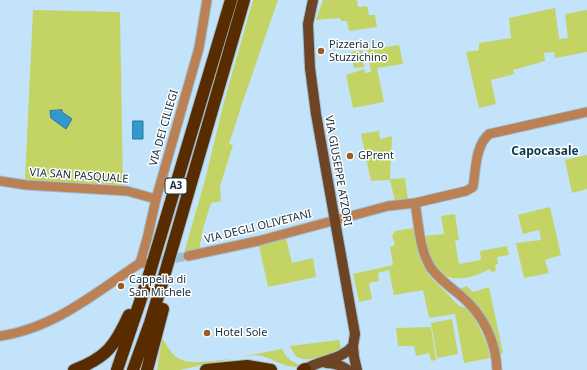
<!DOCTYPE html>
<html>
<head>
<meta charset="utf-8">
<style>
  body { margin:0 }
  canvas { display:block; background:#c2e3f9 }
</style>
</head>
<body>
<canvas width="587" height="370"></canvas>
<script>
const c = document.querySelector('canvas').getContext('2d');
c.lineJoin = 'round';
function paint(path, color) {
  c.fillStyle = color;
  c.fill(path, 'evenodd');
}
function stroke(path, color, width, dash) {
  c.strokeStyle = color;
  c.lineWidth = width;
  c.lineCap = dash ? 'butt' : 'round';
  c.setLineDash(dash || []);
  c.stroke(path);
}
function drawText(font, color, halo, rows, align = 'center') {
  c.font = font + ' "Noto Sans",sans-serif';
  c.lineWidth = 3;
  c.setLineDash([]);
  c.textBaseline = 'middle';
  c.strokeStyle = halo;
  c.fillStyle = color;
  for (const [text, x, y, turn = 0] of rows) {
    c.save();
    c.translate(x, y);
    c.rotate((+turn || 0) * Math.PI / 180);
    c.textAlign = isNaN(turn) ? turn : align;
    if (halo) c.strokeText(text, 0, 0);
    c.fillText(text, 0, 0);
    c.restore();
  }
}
const green = new Path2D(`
  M 253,0 L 278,0 L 243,101 L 229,144 L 233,145 L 220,186 L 221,201 L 211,203 L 203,229 L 199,250 L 184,253 L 205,180 L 224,102 Z
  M 323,0 L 357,0 L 358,7 L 367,6 L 369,15 L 375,15 L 377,27 L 349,31 L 347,21 L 341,21 L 340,18 L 316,20 Z
  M 555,8 L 559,39 L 568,38 L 565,14 L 587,10 L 587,52 L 555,58 L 554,52 L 544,53 L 545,61 L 513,70 L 514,74 L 491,80 L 496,104 L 479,108 L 466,52 L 479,50 L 479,43 L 511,38 L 509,18 Z
  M 33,10 L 120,12 L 123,188 L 25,180 Z
  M 399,45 L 403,64 L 377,68 L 384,102 L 353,108 L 346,75 L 364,69 L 365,73 L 371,72 L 367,50 Z
  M 362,50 L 364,67 L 354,68 L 351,52 Z
  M 379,131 L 380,139 L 392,136 L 390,179 L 405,178 L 408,200 L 395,201 L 390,180 L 371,181 L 361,134 Z
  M 587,155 L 587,189 L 572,193 L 565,160 Z
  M 550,207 L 561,255 L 545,260 L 549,273 L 524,278 L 516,243 L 541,240 L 539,230 L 523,234 L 518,215 Z
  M 455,214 L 459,240 L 455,241 L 459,264 L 481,260 L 480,251 L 507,246 L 509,255 L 497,257 L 498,264 L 495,265 L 496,271 L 491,272 L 490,269 C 470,279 445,287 432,261 C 428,254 427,245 425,236 L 444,234 L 441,216 Z
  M 413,228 L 419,255 L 429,275 L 459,306 L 467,308 L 475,319 L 488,346 L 490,358 L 464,363 L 455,314 L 429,318 L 423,290 L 394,295 L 389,270 L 378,273 L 379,281 L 369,283 L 372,299 L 359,302 L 353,274 L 393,265 L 390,247 L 395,245 L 392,236 L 395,231 Z
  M 285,233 L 292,263 L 313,258 L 316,277 L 268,287 L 258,241 Z
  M 467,286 L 473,292 L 489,287 L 503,353 L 496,355 L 487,329 L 454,291 Z
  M 452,319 L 458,354 L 437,358 L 431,323 Z
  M 431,327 L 436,360 L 431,361 L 429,353 L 416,356 L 414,346 L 398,346 L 396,328 Z
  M 162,338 C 167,345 171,354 178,358 C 190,366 217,360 231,359 L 179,370 L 157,370 Z
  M 339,340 L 341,347 L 338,352 C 326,355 304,365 295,355 C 293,352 291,349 290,346 Z
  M 282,349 C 287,359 293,363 303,366 C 287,370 276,360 262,356 C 256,354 246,356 240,357 Z`);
const water = new Path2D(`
  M 62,110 L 62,112 L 72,119 L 66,129 L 51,118 L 50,111 Z
  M 133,121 L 143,121 L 143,139 L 133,139 Z`);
const streetTunnel = new Path2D(`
  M 148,263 L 188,256`);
const street = new Path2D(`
  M 0,181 L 26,185 L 127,191 L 156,199
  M 415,203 C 419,225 419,249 431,268 C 439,279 450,287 460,295 C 483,314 496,341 497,370
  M 188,256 L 258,241 L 388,206 L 415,203 L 466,191 L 473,187 C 476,170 475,146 489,134 L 587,112
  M 140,263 L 147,239 L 156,199 L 199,48 L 207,0
  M 0,336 C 53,329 97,292 140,263 L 145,263`);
const primary = new Path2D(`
  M 313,0 L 308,24 L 310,68 L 316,114 L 355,334 L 353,346 L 354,357 L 357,370
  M 326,363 C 334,363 341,365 348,370
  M 304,370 C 320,359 340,361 353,346`);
const highway = new Path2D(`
  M 74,370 C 106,358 115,346 129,315
  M 117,370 L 149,275 L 231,0
  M 133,370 L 150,323 L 163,280 L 244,0
  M 147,370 L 163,309
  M 206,370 L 247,366 L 271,370
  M 303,370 L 305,369`);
const markers = [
  [321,51,4,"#9c5b26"],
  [350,156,4,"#9c5b26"],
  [121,286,4,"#9c5b26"],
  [207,333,4,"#9c5b26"]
];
const shields = [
  [176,186,22]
];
const shieldNames = [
  ["A3",176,186]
];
const poiNames = [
  ["Pizzeria Lo",329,45],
  ["Stuzzichino",329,58],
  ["GPrent",358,156],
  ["Cappella di",129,280],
  ["San Michele",129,293],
  ["Hotel Sole",215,333]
];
const streetNames = [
  ["VIA DEI CILIEGI",164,128,-74],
  ["VIA GIUSEPPE ATZORI",338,171,80],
  ["VIA SAN PASQUALE",79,176,4],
  ["VIA DEGLI OLIVETANI",258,227,-14]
];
const neighbourhoodNames = [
  ["Capocasale",545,152]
];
paint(green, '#c4d464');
paint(water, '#3398cd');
stroke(water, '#2a78a1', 1);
stroke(streetTunnel, '#a0bfd3', 9, [9, 4.5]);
stroke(street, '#a0bfd3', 11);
stroke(primary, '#a0bfd3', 12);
stroke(highway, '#a0bfd3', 14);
stroke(street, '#bb8054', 9);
stroke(primary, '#6d4526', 10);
stroke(highway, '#592c00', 12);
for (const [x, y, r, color] of markers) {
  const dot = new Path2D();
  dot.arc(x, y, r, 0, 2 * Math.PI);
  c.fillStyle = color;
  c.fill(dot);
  stroke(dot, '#fff', 1.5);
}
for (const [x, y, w] of shields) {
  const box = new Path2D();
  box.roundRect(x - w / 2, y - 8, w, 16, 3);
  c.fillStyle = '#fff';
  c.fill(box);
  stroke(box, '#162d3b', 1);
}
drawText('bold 10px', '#162d3b', null, shieldNames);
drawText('11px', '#162d3b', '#fff', poiNames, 'left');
drawText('11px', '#162d3b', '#fff', streetNames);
drawText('bold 12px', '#0d3950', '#fff', neighbourhoodNames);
</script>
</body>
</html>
